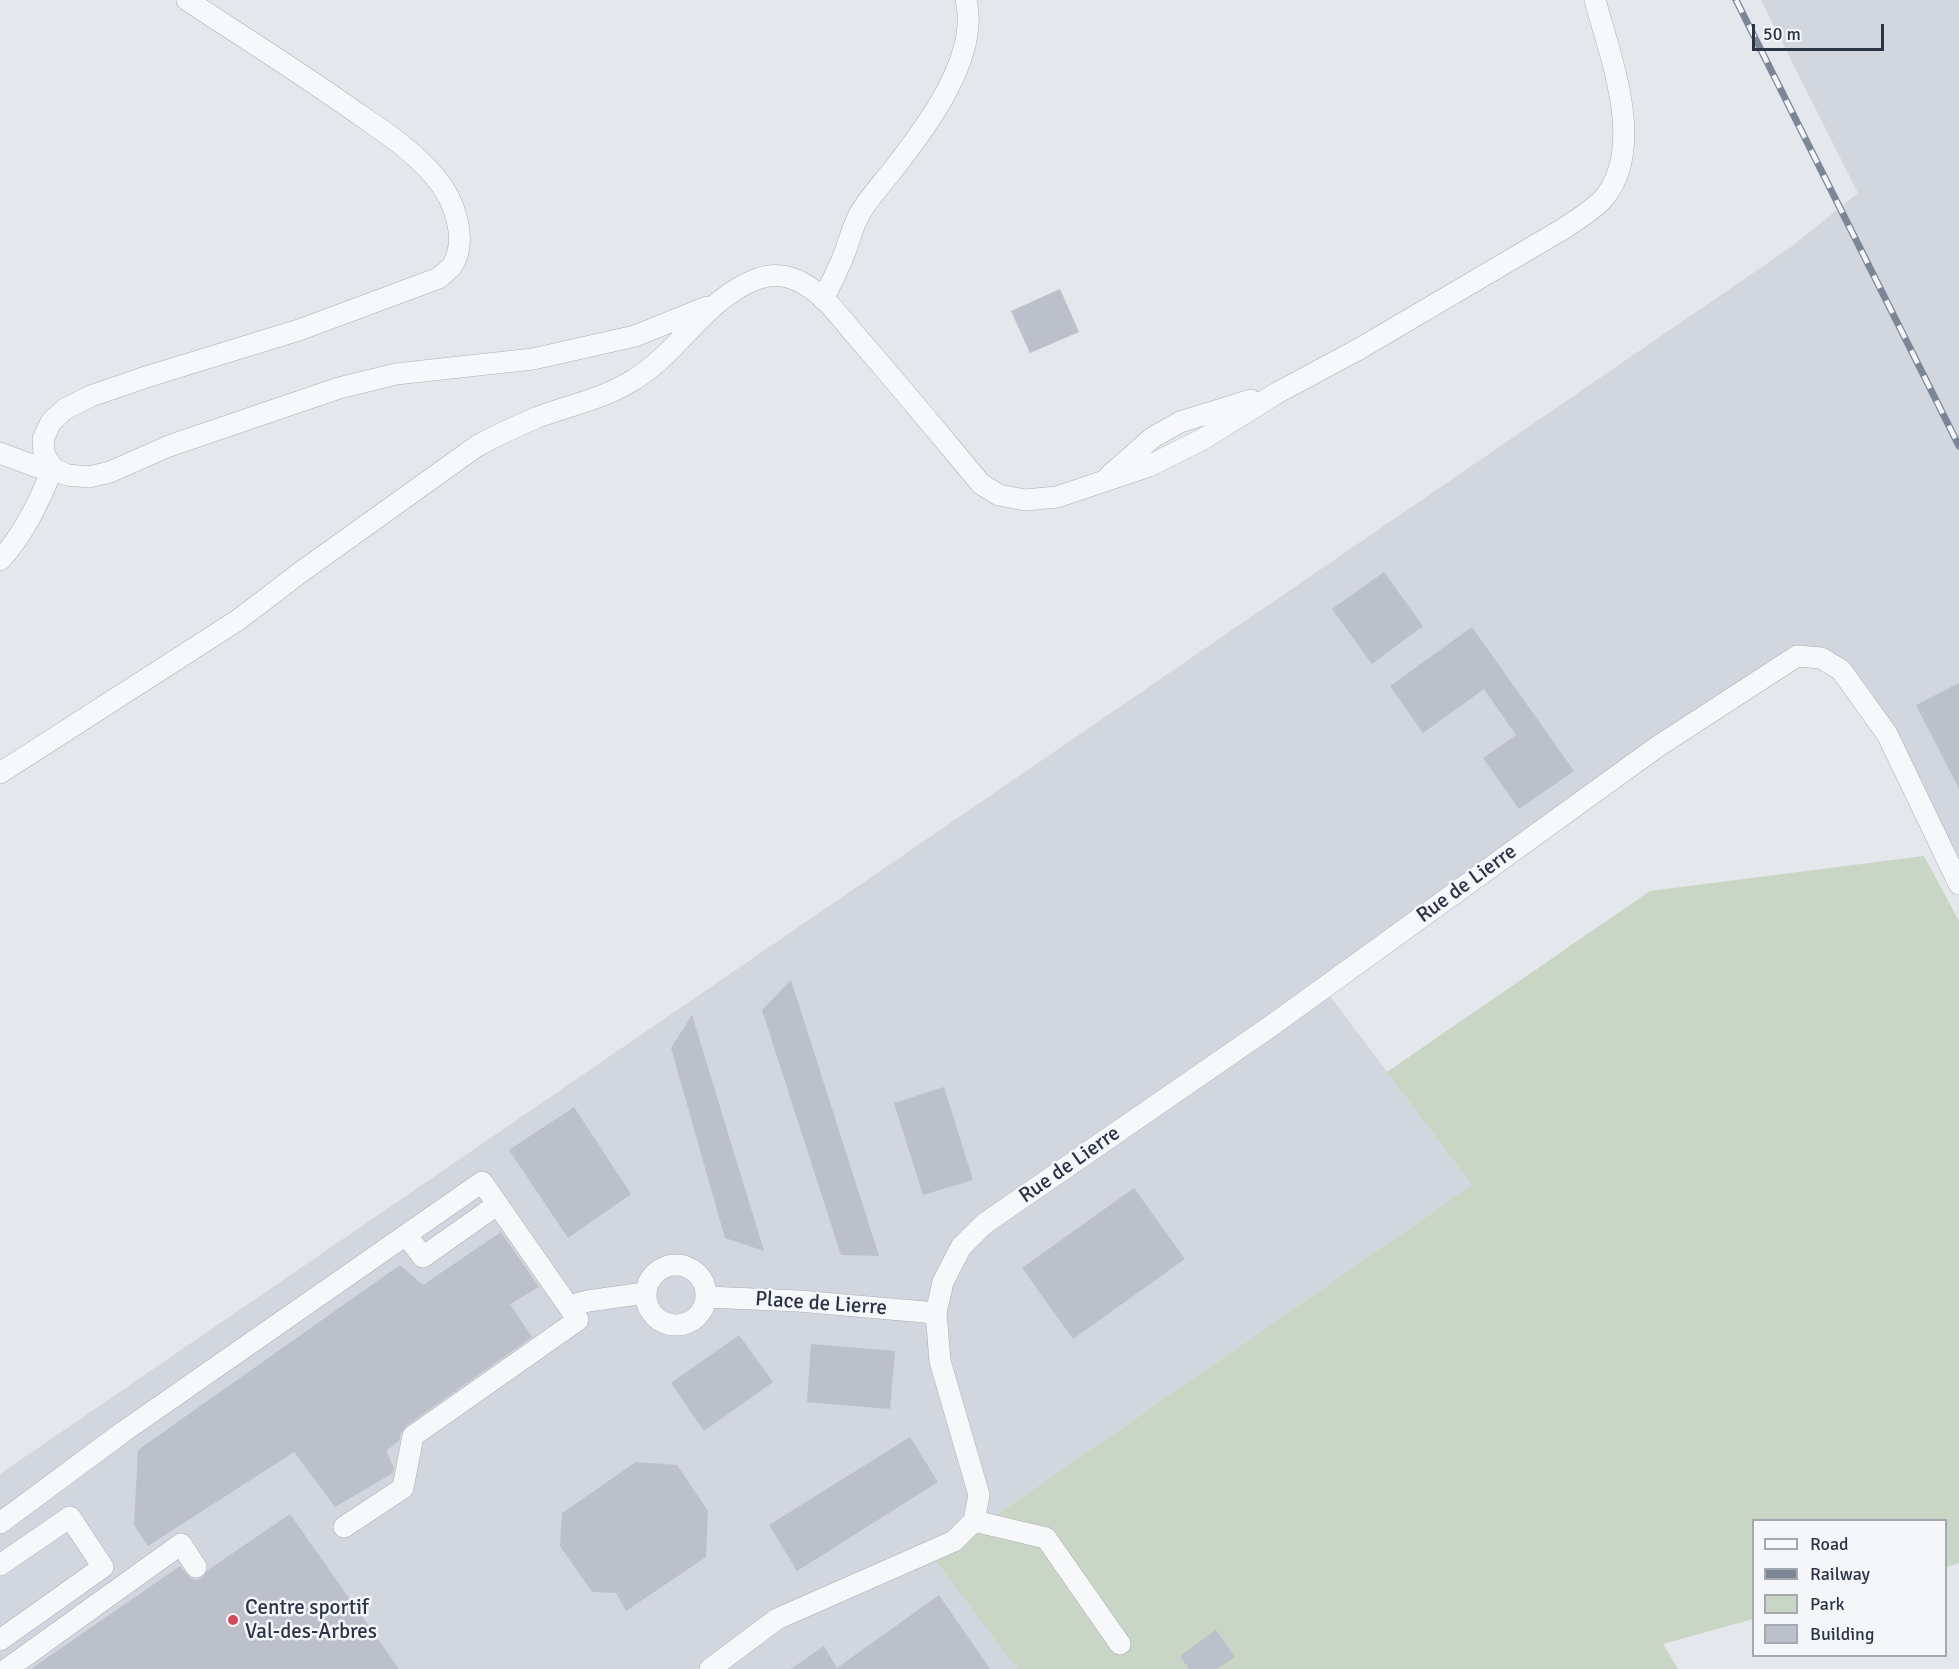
<!DOCTYPE html>
<html>
<head>
<meta charset="utf-8">
<style>
  body { margin:0 }
  #map { position:relative; width:1959px; height:1669px; overflow:hidden; background:#e4e7ec; font-family:Signika,sans-serif }
  canvas { display:block }
  .legend { position:absolute; left:1752px; top:1519px; width:195px; height:138px; box-sizing:border-box; background:#f4f6f9; border:2px solid #a4a8b1; margin:0; padding:8px 10px; list-style:none; font-size:18px; color:#2b3445 }
  .legend li { display:flex; align-items:center; gap:12px; height:30px }
  .legend b { width:30px; border:2px solid #a4a8b1 }
  .scale { position:absolute; left:1752px; top:24px; width:132px; height:27px; box-sizing:border-box; border:3px solid #2b3445; border-top:0; padding-left:8px; font-size:18px; line-height:21px; white-space:nowrap; color:#2b3445; -webkit-text-stroke:4px #f4f6f9; paint-order:stroke }
</style>
</head>
<body>
<div id="map">
<canvas width="1959" height="1669"></canvas>
<ul class="legend">
<li><b style="height:8px;background:#f7f8fa"></b>Road</li>
<li><b style="height:8px;background:#7d8696"></b>Railway</li>
<li><b style="height:16px;background:#c9d6c5"></b>Park</li>
<li><b style="height:16px;background:#bbc0ca"></b>Building</li>
</ul>
<div class="scale">50 m</div>
</div>
<script>
const c = document.querySelector('canvas').getContext('2d');
c.lineJoin = 'round';
function paint(path, color) {
  c.fillStyle = color;
  c.fill(path, 'evenodd');
}
function stroke(path, color, width, dash) {
  c.strokeStyle = color;
  c.lineWidth = width;
  c.lineCap = dash ? 'butt' : 'round';
  c.setLineDash(dash || []);
  c.stroke(path);
}
function drawText(font, color, halo, rows, align = 'center') {
  c.font = font + ' Signika,sans-serif';
  c.lineWidth = 5;
  c.setLineDash([]);
  c.textBaseline = 'middle';
  c.strokeStyle = halo;
  c.fillStyle = color;
  for (const [text, x, y, turn = 0] of rows) {
    c.save();
    c.translate(x, y);
    c.rotate((+turn || 0) * Math.PI / 180);
    c.textAlign = isNaN(turn) ? turn : align;
    if (halo) c.strokeText(text, 0, 0);
    c.fillText(text, 0, 0);
    c.restore();
  }
}
const built = new Path2D(`
  M 1761,0 L 1959,0 L 1959,884 L 1841,670 L 1797,656 L 1324,988 L 1472,1185 L 935,1557 L 1017,1669 L 0,1669 L 0,1474 L 1791,247 L 1858,193 Z`);
const green = new Path2D(`
  M 1924,856 L 1959,921 L 1959,1563 L 1946,1567 L 1946,1520 L 1754,1520 L 1753,1619 L 1663,1644 L 1678,1669 L 1017,1669 L 934,1558 L 1472,1185 L 1387,1072 L 1650,891 Z`);
const building = new Path2D(`
  M 1060,289 L 1079,332 L 1030,353 L 1011,311 Z
  M 1384,572 L 1423,626 L 1372,664 L 1332,609 Z
  M 1472,627 L 1574,771 L 1519,809 L 1483,758 L 1516,735 L 1484,689 L 1423,733 L 1390,686 Z
  M 1959,683 L 1959,789 L 1916,705 Z
  M 791,980 L 879,1256 L 841,1255 L 762,1010 Z
  M 692,1015 L 764,1251 L 725,1238 L 671,1048 Z
  M 944,1087 L 973,1180 L 923,1195 L 894,1103 Z
  M 574,1107 L 631,1194 L 568,1238 L 509,1150 Z
  M 1134,1188 L 1185,1259 L 1073,1339 L 1022,1268 Z
  M 501,1232 L 539,1287 L 510,1304 L 532,1337 L 406,1426 L 401,1433 L 399,1441 L 386,1451 L 394,1468 L 393,1473 L 335,1507 L 294,1452 L 148,1546 L 134,1525 L 138,1450 L 400,1265 L 423,1285 Z
  M 739,1335 L 773,1382 L 704,1431 L 671,1383 Z
  M 811,1344 L 895,1351 L 890,1409 L 807,1402 Z
  M 910,1437 L 938,1482 L 797,1571 L 769,1525 Z
  M 636,1462 L 677,1465 L 708,1511 L 706,1557 L 626,1611 L 616,1593 L 592,1592 L 560,1546 L 562,1513 Z
  M 290,1514 L 399,1669 L 31,1669 L 180,1566 L 190,1578 L 196,1580 L 202,1578 L 208,1570 Z
  M 939,1595 L 990,1669 L 791,1669 L 824,1646 L 837,1668 Z
  M 1216,1630 L 1235,1657 L 1217,1669 L 1189,1669 L 1180,1656 Z`);
const minor = new Path2D(`
  M 187,0 C 240,35 294,69 347,106 C 378,128 410,147 435,177 C 454,199 469,239 452,266 C 449,270 443,274 439,278 L 299,330 L 146,377 L 91,396 L 65,409 L 51,422 L 43,439 L 44,454 L 53,468 L 67,475 L 89,477 L 110,472 L 169,446 L 339,388 L 396,374 L 533,359 L 635,336 L 707,307
  M 823,299 C 831,283 840,267 846,249 C 850,238 853,226 859,215 C 867,200 881,185 892,171 C 925,129 980,57 966,0
  M 0,453 L 37,467 L 53,468 C 39,501 25,533 0,560
  M 1109,476 L 1152,438 L 1180,422 L 1251,400
  M 0,773 L 238,620 L 301,572 L 477,446 C 497,435 517,426 538,417 C 570,405 606,398 635,379 C 680,351 706,298 757,279 C 773,273 789,275 804,284 C 826,296 842,320 858,338 C 900,386 940,435 981,484 L 999,495 L 1025,500 L 1057,497 L 1149,466 L 1203,439 L 1277,393 L 1359,349 L 1563,229 C 1576,220 1592,211 1603,199 C 1647,148 1610,57 1595,0
  M 406,1235 L 423,1257 L 498,1204
  M646 1295a30 30 0 1 1 60 0a30 30 0 1 1-60 0Z
  M 706,1297 L 799,1301 L 936,1313
  M 568,1306 L 588,1301 L 645,1293
  M 974,1521 L 1046,1538 L 1120,1644
  M 0,1523 L 123,1432 L 482,1182 L 578,1320 L 413,1436 L 403,1488 L 344,1527
  M 0,1565 L 70,1517 L 103,1567 L 0,1640
  M 7,1669 L 181,1544 L 196,1567
  M 710,1669 L 777,1619 L 954,1541 L 974,1521 L 979,1495 L 940,1361 L 936,1313 L 943,1282 L 961,1247 L 984,1224 L 1271,1026 L 1657,747 L 1797,656 L 1821,658 L 1841,670 L 1887,734 L 1959,884`);
const rail = new Path2D(`
  M 1736,0 L 1959,446`);
const markers = [
  [233,1620,6,"#d1495b"]
];
const streetNames = [
  ["Rue de Lierre",1467,884,-36],
  ["Rue de Lierre",1070,1165,-35],
  ["Place de Lierre",821,1304,4]
];
const poiNames = [
  ["Centre sportif",245,1608],
  ["Val-des-Arbres",245,1632]
];
paint(built, '#d2d6de');
paint(green, '#c9d6c5');
paint(building, '#bbc0ca');
stroke(minor, '#a9aeb7', 22);
stroke(minor, '#f7f8fa', 21);
stroke(rail, '#7d8696', 7);
stroke(rail, '#f4f6f9', 4.5, [14]);
for (const [x, y, r, color] of markers) {
  const dot = new Path2D();
  dot.arc(x, y, r, 0, 2 * Math.PI);
  c.fillStyle = color;
  c.fill(dot);
  stroke(dot, '#f4f6f9', 2);
}
drawText('21px', '#2b3445', '#f4f6f9', streetNames);
drawText('21px', '#2b3445', '#f4f6f9', poiNames, 'left');
</script>
</body>
</html>
